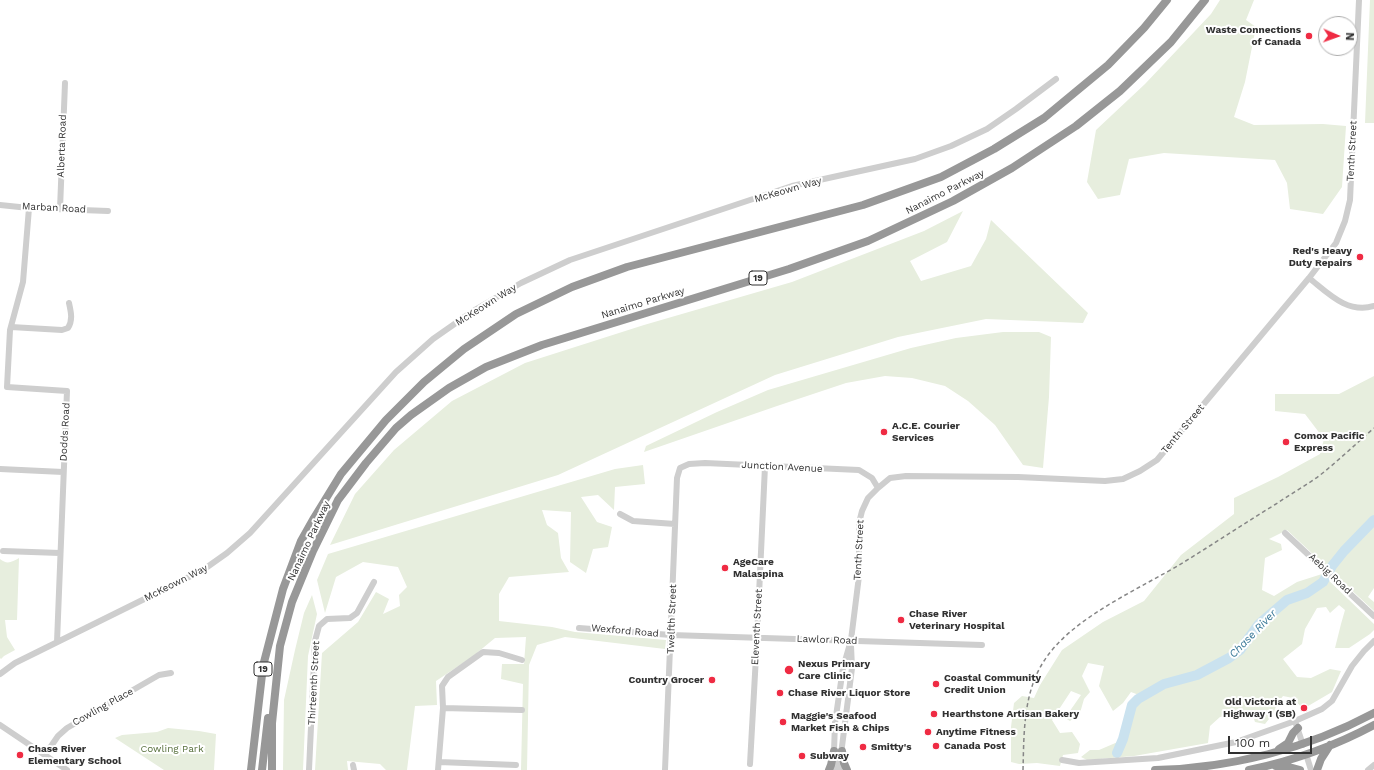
<!DOCTYPE html>
<html>
<head>
<meta charset="utf-8">
<style>
  body { margin:0 }
  #map { position:relative; width:1374px; height:770px; overflow:hidden; background:#fff; font-family:"Work Sans",sans-serif }
  canvas { display:block }
  .north { position:absolute; left:1318px; top:16px; width:40px; height:40px; box-sizing:border-box; background:#fff; border:1px solid #adadad; border-radius:50%; rotate:92deg; font-size:11px; font-weight:700; line-height:16px; text-align:center; color:#313131 }
  .north::after { content:''; display:block; margin:auto; width:14px; height:18px; background:#ef2b43; clip-path:polygon(50% 0,100% 100%,50% 72%,0 100%) }
  .scale { position:absolute; left:1228px; top:736px; width:84px; height:18px; box-sizing:border-box; border:2px solid #313131; border-top:0; padding-left:5px; font-size:12px; line-height:14px; white-space:nowrap; color:#313131; -webkit-text-stroke:3px #fff; paint-order:stroke }
</style>
</head>
<body>
<div id="map">
<canvas width="1374" height="770"></canvas>
<div class="north">N</div>
<div class="scale">100 m</div>
</div>
<script>
const c = document.querySelector('canvas').getContext('2d');
c.lineJoin = 'round';
function paint(path, color) {
  c.fillStyle = color;
  c.fill(path, 'evenodd');
}
function stroke(path, color, width, dash) {
  c.strokeStyle = color;
  c.lineWidth = width;
  c.lineCap = dash ? 'butt' : 'round';
  c.setLineDash(dash || []);
  c.stroke(path);
}
function drawText(font, color, halo, rows, align = 'center') {
  c.font = font + ' "Work Sans",sans-serif';
  c.lineWidth = 4;
  c.setLineDash([]);
  c.textBaseline = 'middle';
  c.strokeStyle = halo;
  c.fillStyle = color;
  for (const [text, x, y, turn = 0] of rows) {
    c.save();
    c.translate(x, y);
    c.rotate((+turn || 0) * Math.PI / 180);
    c.textAlign = isNaN(turn) ? turn : align;
    if (halo) c.strokeText(text, 0, 0);
    c.fillText(text, 0, 0);
    c.restore();
  }
}
const green = new Path2D(`
  M 1220,0 L 1254,0 L 1246,20 L 1256,27 L 1245,82 L 1234,117 L 1254,125 L 1323,124 L 1346,126 L 1342,187 L 1323,214 L 1290,209 L 1287,183 L 1275,160 L 1164,153 L 1129,159 L 1120,195 L 1098,199 L 1087,182 L 1096,130 L 1145,84 L 1211,14 Z
  M 1370,0 L 1374,0 L 1374,123 L 1365,123 Z
  M 963,211 L 947,242 L 910,261 L 921,281 L 971,266 L 986,239 L 991,220 L 1088,313 L 1083,323 L 986,319 L 898,337 L 775,375 L 558,475 L 330,545 L 355,494 L 394,450 L 452,401 L 525,363 L 644,325 L 792,282 L 924,231 Z
  M 1003,332 L 1039,332 L 1051,337 L 1049,397 L 1043,468 L 1023,465 L 995,425 L 968,401 L 945,386 L 912,378 L 885,376 L 846,383 L 777,406 L 644,452 L 646,446 L 717,412 L 768,390 L 911,348 L 956,338 Z
  M 1374,376 L 1374,588 L 1368,597 L 1374,602 L 1374,611 L 1287,530 L 1269,539 L 1281,544 L 1282,550 L 1265,558 L 1262,590 L 1274,596 L 1297,582 L 1322,574 L 1374,624 L 1374,630 L 1370,634 L 1349,648 L 1335,648 L 1341,624 L 1345,610 L 1339,605 L 1330,613 L 1326,607 L 1317,608 L 1305,629 L 1302,644 L 1283,659 L 1297,677 L 1311,678 L 1330,669 L 1341,671 L 1332,692 L 1303,709 L 1293,698 L 1283,696 L 1277,704 L 1273,714 L 1265,724 L 1255,722 L 1251,710 L 1220,717 L 1210,726 L 1208,743 L 1134,756 L 1087,760 L 1081,757 L 1090,750 L 1099,750 L 1120,741 L 1131,709 L 1139,695 L 1131,692 L 1123,703 L 1113,711 L 1099,686 L 1104,666 L 1088,663 L 1082,676 L 1090,692 L 1084,699 L 1080,713 L 1070,721 L 1065,718 L 1081,695 L 1071,691 L 1052,720 L 1060,733 L 1072,732 L 1080,744 L 1078,753 L 1063,755 L 1060,766 L 1037,763 L 1019,764 L 1011,762 L 1011,727 L 1014,703 L 1022,696 L 1034,698 L 1040,685 L 1062,650 L 1103,622 L 1144,601 L 1181,555 L 1234,514 L 1234,498 L 1278,477 L 1320,454 L 1324,439 L 1305,414 L 1275,411 L 1275,394 L 1339,394 Z
  M 643,465 L 645,484 L 615,487 L 614,510 L 598,495 L 581,497 L 597,522 L 612,527 L 608,547 L 593,549 L 586,573 L 570,562 L 571,512 L 542,510 L 547,525 L 558,533 L 561,558 L 569,572 L 509,577 L 499,594 L 499,621 L 552,627 L 575,632 L 666,640 L 665,649 L 565,637 L 537,645 L 529,665 L 527,770 L 521,770 L 523,684 L 501,679 L 502,664 L 524,664 L 526,637 L 495,638 L 472,657 L 436,681 L 437,705 L 415,706 L 407,770 L 386,770 L 380,764 L 347,761 L 348,770 L 315,770 L 322,653 L 358,622 L 376,592 L 389,599 L 383,614 L 400,606 L 399,595 L 407,587 L 398,567 L 363,562 L 336,577 L 325,613 L 317,580 L 328,554 L 615,469 Z
  M 19,558 L 17,620 L 5,620 L 7,637 L 15,650 L 4,656 L 1,659 L 0,658 L 0,559 C 7,565 12,562 19,558 Z
  M 312,595 L 317,614 L 308,656 L 303,770 L 283,770 L 284,700 L 295,650 L 304,613 Z
  M 168,728 L 199,731 L 216,734 L 214,770 L 164,770 L 115,738 L 122,735 L 157,732 Z`);
const river = new Path2D(`
  M 1117,753 L 1123,739 L 1132,705 L 1138,699 L 1164,684 L 1197,675 L 1229,658 L 1240,650 L 1259,624 L 1287,600 L 1307,593 L 1323,582 L 1332,566 L 1344,551 L 1374,520`);
const minor = new Path2D(`
  M 0,205 L 29,208 L 108,211
  M 29,208 L 23,282 L 10,330 L 7,387 L 67,391 L 57,642
  M 60,209 L 65,83
  M 1309,278 C 1328,293 1347,314 1374,306
  M 11,327 L 62,330 L 68,328 C 73,320 71,312 69,303
  M 0,469 L 63,472
  M 620,514 L 633,521 L 675,524
  M 1285,533 L 1374,616
  M 3,551 L 60,553
  M 579,628 L 671,635 L 982,645
  M 0,674 L 15,663 L 203,570 L 227,553 L 250,533 L 396,372 L 433,339 L 473,311 L 521,283 L 570,260 L 792,186 L 915,159 L 951,146 L 987,129 L 1016,109 L 1056,79
  M 443,708 L 522,710
  M 0,725 L 67,770
  M 1303,745 L 1295,721 L 1322,709 L 1332,701 L 1352,666 L 1364,651 L 1374,641
  M 1306,754 L 1311,770
  M 45,755 L 58,736 L 67,728 L 159,675 L 171,673
  M 1062,760 L 1079,763 L 1158,758 L 1236,742 L 1295,721
  M 439,762 L 516,765
  M 750,764 L 757,638 L 765,466
  M 353,765 L 354,770
  M 309,770 L 315,641 L 319,626 L 327,619 L 350,618 L 357,613 L 374,582
  M 438,770 L 443,708 L 442,686 L 448,677 L 483,652 L 499,653 L 522,660
  M 665,770 L 677,478 L 680,468 L 689,464 L 705,463 L 859,470 L 872,478 L 878,488
  M 835,770 L 834,751 L 835,723 L 843,668 L 851,640 L 859,576 L 859,523 L 862,511 L 868,498 L 878,488 L 890,478 L 906,476 L 1018,477 L 1105,481 L 1123,479 L 1140,471 L 1157,460 L 1309,278 L 1336,243 L 1345,221 L 1350,200 L 1359,0
  M 839,770 L 852,668 L 851,646
  M 1368,770 L 1374,765`);
const highway = new Path2D(`
  M 1279,749 L 1288,743 L 1293,733 L 1298,728
  M 842,751 L 844,763 L 847,770
  M 1276,766 L 1289,767 L 1300,770
  M 251,770 L 263,666 L 283,589 L 301,541 L 314,518 L 341,474 L 386,420 L 424,382 L 464,349 L 516,314 L 572,287 L 627,267 L 863,205 L 941,177 L 994,149 L 1044,118 L 1108,65 L 1144,28 L 1167,0
  M 262,770 L 268,718
  M 272,770 L 272,723 L 280,646 L 292,602 L 313,551 L 338,500 L 366,463 L 396,428 L 411,415 L 449,388 L 486,367 L 542,345 L 789,269 L 868,241 L 953,201 L 1012,168 L 1076,126 L 1120,91 L 1171,42 L 1205,0
  M 829,770 L 831,765 L 834,751
  M 1155,770 C 1231,768 1307,749 1374,713
  M 1249,770 C 1292,761 1335,746 1374,725
  M 1317,770 L 1321,759 L 1330,745`);
const rail = new Path2D(`
  M 1023,770 C 1024,734 1023,693 1044,661 C 1072,617 1140,589 1184,562 C 1215,543 1245,523 1276,504 C 1292,493 1309,484 1324,472 C 1341,458 1357,443 1374,428`);
const markers = [
  [1309,36,4,"#ef2b43"],
  [1360,257,4,"#ef2b43"],
  [884,432,4,"#ef2b43"],
  [1286,442,4,"#ef2b43"],
  [725,568,4,"#ef2b43"],
  [901,620,4,"#ef2b43"],
  [789,670,5,"#ef2b43"],
  [712,680,4,"#ef2b43"],
  [936,684,4,"#ef2b43"],
  [780,693,4,"#ef2b43"],
  [1304,708,4,"#ef2b43"],
  [934,714,4,"#ef2b43"],
  [783,722,4,"#ef2b43"],
  [928,732,4,"#ef2b43"],
  [936,746,4,"#ef2b43"],
  [863,747,4,"#ef2b43"],
  [20,755,4,"#ef2b43"],
  [802,756,4,"#ef2b43"]
];
const shields = [
  [758,278,18],
  [263,669,18]
];
const shieldNames = [
  ["19",758,278],
  ["19",263,669]
];
const poiNames = [
  ["Waste Connections",1301,30,"right"],
  ["of Canada",1301,42,"right"],
  ["Red's Heavy",1352,251,"right"],
  ["Duty Repairs",1352,263,"right"],
  ["A.C.E. Courier",892,426],
  ["Services",892,438],
  ["Comox Pacific",1294,436],
  ["Express",1294,448],
  ["AgeCare",733,562],
  ["Malaspina",733,574],
  ["Chase River",909,614],
  ["Veterinary Hospital",909,626],
  ["Nexus Primary",798,664],
  ["Care Clinic",798,676],
  ["Coastal Community",944,678],
  ["Credit Union",944,690],
  ["Country Grocer",704,680,"right"],
  ["Chase River Liquor Store",788,693],
  ["Old Victoria at",1296,702,"right"],
  ["Highway 1 (SB)",1296,714,"right"],
  ["Hearthstone Artisan Bakery",942,714],
  ["Maggie's Seafood",791,716],
  ["Market Fish & Chips",791,728],
  ["Anytime Fitness",936,732],
  ["Canada Post",944,746],
  ["Smitty's",871,747],
  ["Chase River",28,749],
  ["Elementary School",28,761],
  ["Subway",810,756]
];
const streetNames = [
  ["Alberta Road",62,146,-88],
  ["Tenth Street",1352,151,-87],
  ["McKeown Way",788,190,-16],
  ["Nanaimo Parkway",945,192,-27],
  ["Marban Road",54,208,3],
  ["Nanaimo Parkway",643,303,-17],
  ["McKeown Way",486,305,-32],
  ["Tenth Street",1183,429,-50],
  ["Dodds Road",65,432,-87],
  ["Junction Avenue",782,467,3],
  ["Nanaimo Parkway",309,541,-65],
  ["Tenth Street",859,550,-87],
  ["Aebig Road",1330,574,43],
  ["McKeown Way",176,583,-27],
  ["Twelfth Street",672,619,-88],
  ["Eleventh Street",757,627,-87],
  ["Wexford Road",625,631,5],
  ["Lawlor Road",827,640,2],
  ["Thirteenth Street",314,683,-87],
  ["Cowling Place",103,707,-29]
];
const parkNames = [
  ["Cowling Park",172,749]
];
const waterNames = [
  ["Chase River",1253,634,-46]
];
paint(green, '#e7eede');
stroke(river, '#cae2ef', 10);
stroke(minor, '#cecece', 6);
stroke(highway, '#989898', 8);
stroke(rail, '#868686', 1.5, [4, 3]);
for (const [x, y, r, color] of markers) {
  const dot = new Path2D();
  dot.arc(x, y, r, 0, 2 * Math.PI);
  c.fillStyle = color;
  c.fill(dot);
  stroke(dot, '#fff', 1.5);
}
for (const [x, y, w] of shields) {
  const box = new Path2D();
  box.roundRect(x - w / 2, y - 7, w, 14, 3);
  c.fillStyle = '#fff';
  c.fill(box);
  stroke(box, '#313131', 1);
}
drawText('bold 9px', '#313131', null, shieldNames);
drawText('bold 10px', '#313131', '#fff', poiNames, 'left');
drawText('10px', '#313131', '#fff', streetNames);
drawText('10px', '#566f3b', '#fff', parkNames);
drawText('italic 11px', '#397898', '#fff', waterNames);
</script>
</body>
</html>
